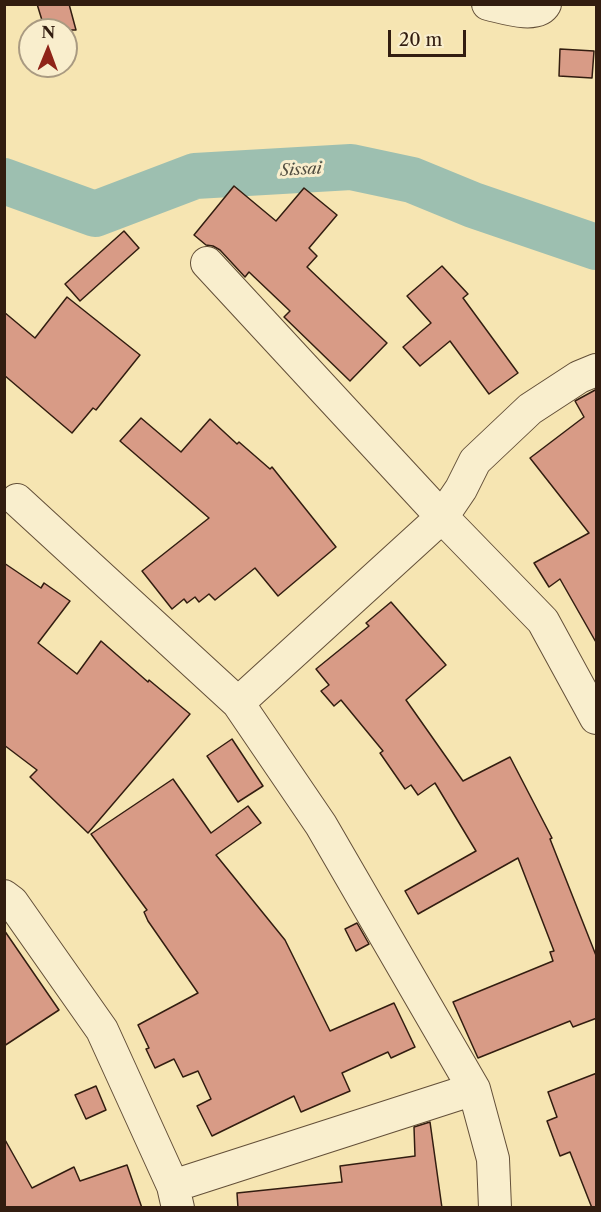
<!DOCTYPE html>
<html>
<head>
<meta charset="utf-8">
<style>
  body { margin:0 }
  #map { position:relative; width:601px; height:1212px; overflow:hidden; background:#f6e5b2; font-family:"Libre Caslon Text",serif }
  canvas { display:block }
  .frame { position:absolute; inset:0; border:6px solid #321d10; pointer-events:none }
  .north { position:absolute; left:18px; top:18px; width:60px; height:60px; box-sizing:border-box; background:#f9eecd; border:2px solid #a99a81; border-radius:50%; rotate:1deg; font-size:16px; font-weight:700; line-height:24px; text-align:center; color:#321d10 }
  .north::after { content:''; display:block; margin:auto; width:21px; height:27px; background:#8f2418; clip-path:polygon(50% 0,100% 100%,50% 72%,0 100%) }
  .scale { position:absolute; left:388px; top:30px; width:78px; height:27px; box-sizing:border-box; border:3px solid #321d10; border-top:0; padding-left:8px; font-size:18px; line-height:21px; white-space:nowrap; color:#321d10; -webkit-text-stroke:4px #f9eecd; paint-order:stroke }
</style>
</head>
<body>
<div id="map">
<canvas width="601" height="1212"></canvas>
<div class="frame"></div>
<div class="north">N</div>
<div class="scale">20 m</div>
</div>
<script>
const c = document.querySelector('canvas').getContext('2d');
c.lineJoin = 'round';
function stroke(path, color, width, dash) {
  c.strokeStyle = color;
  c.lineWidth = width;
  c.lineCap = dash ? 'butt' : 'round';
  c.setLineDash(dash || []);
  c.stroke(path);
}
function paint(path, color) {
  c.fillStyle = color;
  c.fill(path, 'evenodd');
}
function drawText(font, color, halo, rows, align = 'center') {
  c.font = font + ' "Libre Caslon Text",serif';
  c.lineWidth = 6;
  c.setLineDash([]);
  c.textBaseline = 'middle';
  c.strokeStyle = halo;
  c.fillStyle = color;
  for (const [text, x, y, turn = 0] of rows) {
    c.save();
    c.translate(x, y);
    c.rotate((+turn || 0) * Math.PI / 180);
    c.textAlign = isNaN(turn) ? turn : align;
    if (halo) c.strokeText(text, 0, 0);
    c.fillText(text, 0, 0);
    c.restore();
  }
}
const river = new Path2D(`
  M 4,181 L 95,214 L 195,176 L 351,167 L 412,180 L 473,205 L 596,247`);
const building = new Path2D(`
  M 37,4 L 69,4 L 76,30 L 45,30 Z
  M 560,49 L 594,51 L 592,78 L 559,76 Z
  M 234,186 L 276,221 L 304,188 L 337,215 L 309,248 L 317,256 L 307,267 L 387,343 L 350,381 L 284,317 L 290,311 L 249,272 L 245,277 L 220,250 L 213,246 L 206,245 L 194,235 Z
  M 124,231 L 139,248 L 80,301 L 65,284 Z
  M 442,266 L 468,294 L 463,298 L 518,373 L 489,394 L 450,341 L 420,366 L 403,347 L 431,323 L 407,296 Z
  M 67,297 L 140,355 L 96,410 L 93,408 L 72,433 L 4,375 L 4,312 L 35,338 Z
  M 597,389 L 597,644 L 560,579 L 549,587 L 534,563 L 589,533 L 530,458 L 584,417 L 575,401 Z
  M 141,418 L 181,452 L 210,419 L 237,444 L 239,442 L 270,469 L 272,467 L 336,547 L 278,596 L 255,568 L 215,600 L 209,594 L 199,602 L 195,597 L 187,603 L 184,599 L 172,609 L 142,571 L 209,518 L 120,441 Z
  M 4,563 L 41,588 L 44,583 L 70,601 L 38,643 L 77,674 L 101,641 L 148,682 L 149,680 L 190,714 L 88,833 L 30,777 L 37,770 L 4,745 Z
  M 391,602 L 446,665 L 406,700 L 463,781 L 510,757 L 552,838 L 550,839 L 597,958 L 597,1018 L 573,1027 L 570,1021 L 478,1058 L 453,1002 L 553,961 L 550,952 L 554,951 L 518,858 L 418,914 L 405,891 L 476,851 L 435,783 L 418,795 L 411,785 L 405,789 L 380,753 L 383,751 L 341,700 L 334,706 L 321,691 L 329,685 L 316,669 L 369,626 L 366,623 Z
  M 232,739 L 263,786 L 238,802 L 207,756 Z
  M 173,779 L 211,833 L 248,806 L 261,823 L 216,855 L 285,940 L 330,1031 L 394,1003 L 415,1047 L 391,1058 L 388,1052 L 342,1073 L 350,1091 L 301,1112 L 294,1096 L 212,1136 L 197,1106 L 211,1099 L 198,1071 L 183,1077 L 174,1059 L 155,1068 L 146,1049 L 149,1048 L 138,1025 L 198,993 L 148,921 L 144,912 L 147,910 L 91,834 Z
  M 357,923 L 369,944 L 356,951 L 345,929 Z
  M 4,930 L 59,1010 L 4,1046 Z
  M 597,1073 L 597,1208 L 592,1208 L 570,1152 L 560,1156 L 547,1121 L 557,1117 L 548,1092 Z
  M 96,1086 L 106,1110 L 86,1119 L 75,1095 Z
  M 430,1122 L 442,1208 L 238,1208 L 237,1193 L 342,1182 L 340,1166 L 415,1156 L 414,1127 Z
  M 4,1138 L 32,1188 L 74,1167 L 80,1181 L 127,1165 L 142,1208 L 4,1208 Z`);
const minor = new Path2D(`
  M 488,4 C 502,7 537,19 545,4
  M 207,263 L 442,517 L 543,621 L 596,718
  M 17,500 L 238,703 L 321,825 L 474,1089 L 493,1159 L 495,1208
  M 238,703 L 442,517 L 461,489 L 475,461 L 530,409 L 579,377 L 596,370
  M 4,896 L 12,902 L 102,1030 L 173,1186 L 178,1208
  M 173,1186 L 474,1089`);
const waterNames = [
  ["Sissai",301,170,-3]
];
stroke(river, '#9dbfb0', 46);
paint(building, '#d89b86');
stroke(building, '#321d10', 1.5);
stroke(minor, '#634f38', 34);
stroke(minor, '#f9eecd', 32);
drawText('italic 16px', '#524e40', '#f9eecd', waterNames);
</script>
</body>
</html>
